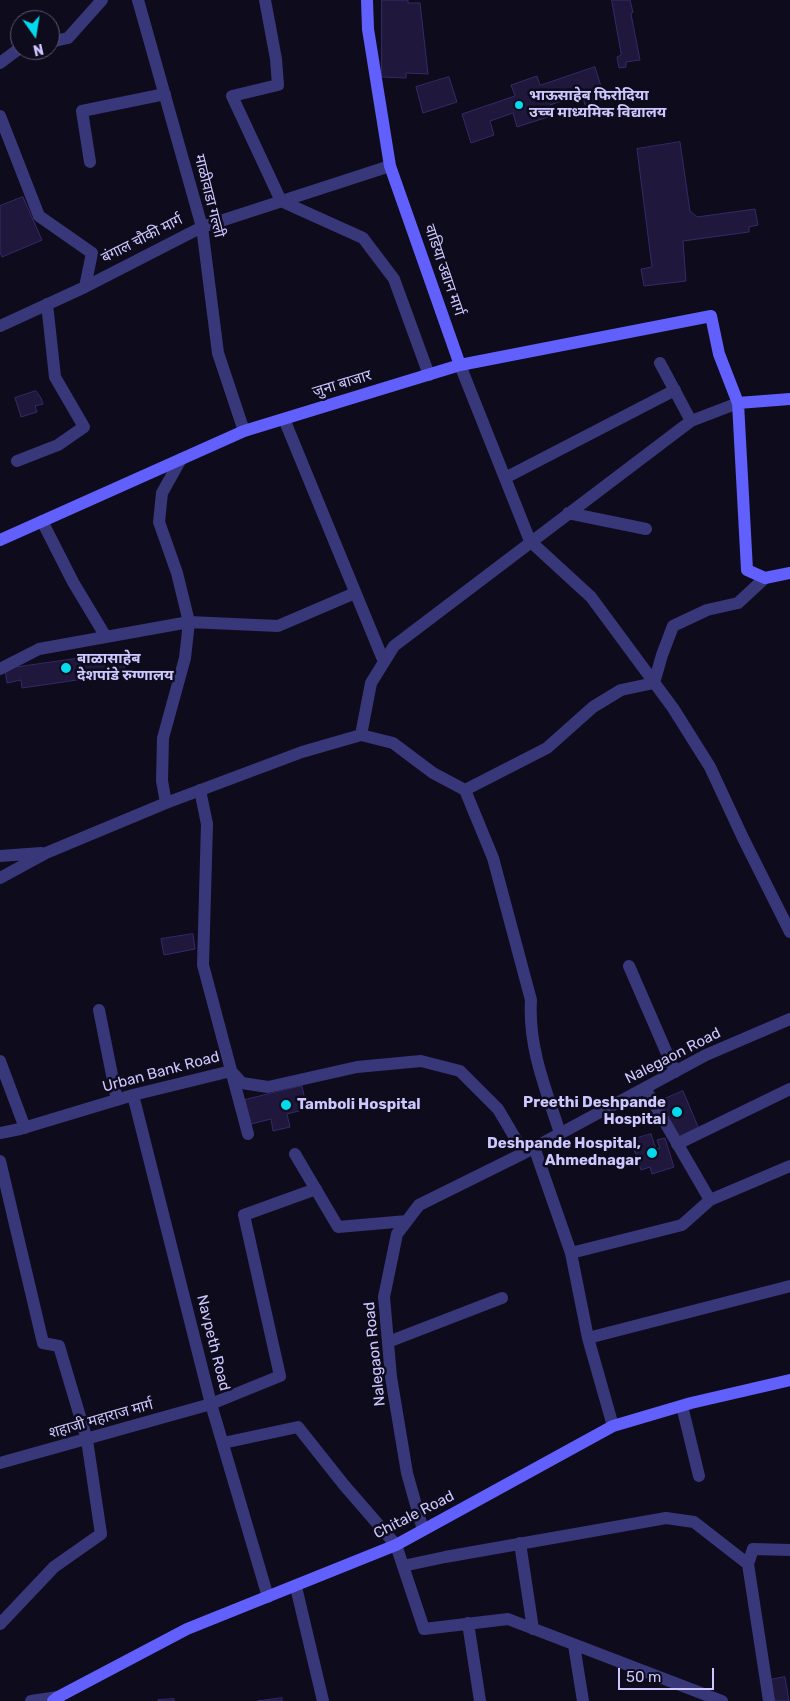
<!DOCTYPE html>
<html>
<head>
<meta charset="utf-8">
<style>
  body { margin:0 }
  #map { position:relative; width:790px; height:1701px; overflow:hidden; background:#0e0b1c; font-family:Rubik,sans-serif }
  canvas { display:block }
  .north { position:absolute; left:10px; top:10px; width:50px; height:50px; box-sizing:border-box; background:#0e0b1c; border:1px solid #5a5676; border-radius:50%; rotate:167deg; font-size:14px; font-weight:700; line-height:20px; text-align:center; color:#ccc7fe }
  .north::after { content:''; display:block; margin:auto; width:18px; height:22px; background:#04d9ed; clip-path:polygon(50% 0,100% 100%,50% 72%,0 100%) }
  .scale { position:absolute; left:618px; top:1668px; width:96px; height:22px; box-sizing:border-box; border:2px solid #ccc7fe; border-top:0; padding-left:6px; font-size:15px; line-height:18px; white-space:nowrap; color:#ccc7fe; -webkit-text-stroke:4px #0e0b1c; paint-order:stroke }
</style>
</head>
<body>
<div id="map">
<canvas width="790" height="1701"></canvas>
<div class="north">N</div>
<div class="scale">50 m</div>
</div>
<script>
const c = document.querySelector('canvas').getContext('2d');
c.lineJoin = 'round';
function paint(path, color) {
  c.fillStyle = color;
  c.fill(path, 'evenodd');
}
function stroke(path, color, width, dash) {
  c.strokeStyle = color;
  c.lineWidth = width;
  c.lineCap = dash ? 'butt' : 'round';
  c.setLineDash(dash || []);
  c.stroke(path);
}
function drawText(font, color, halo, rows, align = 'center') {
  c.font = font + ' Rubik,"Noto Sans Devanagari",sans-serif';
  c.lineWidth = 5;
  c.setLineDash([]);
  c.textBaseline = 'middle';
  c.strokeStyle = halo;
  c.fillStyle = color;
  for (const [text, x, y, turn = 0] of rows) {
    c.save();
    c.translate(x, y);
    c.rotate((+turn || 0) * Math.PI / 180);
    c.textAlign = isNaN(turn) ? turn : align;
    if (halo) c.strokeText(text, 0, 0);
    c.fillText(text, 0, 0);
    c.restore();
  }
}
const building = new Path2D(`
  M 382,0 L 408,0 L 408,3 L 420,3 L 428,74 L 406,73 L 406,78 L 382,77 Z
  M 612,0 L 630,0 L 633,12 L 631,14 L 640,60 L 626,62 L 626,67 L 619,68 L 617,57 L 621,55 Z
  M 595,67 L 605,99 L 585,105 L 582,94 L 550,105 L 554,115 L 517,127 L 513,113 L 490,121 L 494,135 L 471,143 L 462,114 L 515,96 L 511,85 L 537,76 L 540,85 Z
  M 449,77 L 457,102 L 423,113 L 416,87 Z
  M 680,142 L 690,211 L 697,217 L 755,209 L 758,225 L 749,227 L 749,232 L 683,241 L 686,281 L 644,286 L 641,269 L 652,267 L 637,149 Z
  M 23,197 L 42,240 L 2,257 L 0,252 L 0,206 Z
  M 36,391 L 41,398 L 43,404 L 35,406 L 37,412 L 21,417 L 15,398 Z
  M 117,653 L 118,658 L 123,658 L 125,673 L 22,688 L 21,680 L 7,683 L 5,669 Z
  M 193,934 L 195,949 L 164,955 L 161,939 Z
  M 302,1086 L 307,1109 L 287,1114 L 290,1127 L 273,1131 L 271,1119 L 251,1124 L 245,1100 Z
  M 683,1091 L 699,1129 L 677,1139 L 660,1101 Z
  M 651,1134 L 656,1149 L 660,1148 L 657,1140 L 665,1138 L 674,1167 L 652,1174 L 650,1167 L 641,1170 L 631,1140 Z
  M 785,1677 L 789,1701 L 774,1701 L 770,1680 Z
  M 282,1698 L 282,1701 L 258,1701 Z
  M 174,1699 L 174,1701 L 158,1701 L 158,1700 Z`);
const street = new Path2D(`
  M 138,0 L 202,227 L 218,353 L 244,431
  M 265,0 L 276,59 L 278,85 L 232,96 L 281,201 L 363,238 L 394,279 L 429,375
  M 50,42 L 68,38 L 102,0
  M 0,63 L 20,48
  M 0,116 L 39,216 L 92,253 L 85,287
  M 90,162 L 82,111 L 165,94
  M 0,326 L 85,287 L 202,227 L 390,166
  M 660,363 L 691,421
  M 460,365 L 530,541 L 591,597 L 673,708 L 710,767 L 743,838 L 790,932
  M 284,419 L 384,662
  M 17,461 L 58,445 L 84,427 L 55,377 L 47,304
  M 505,478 L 675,390
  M 568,513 L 646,529
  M 42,521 L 73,582 L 106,637
  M 0,669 L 39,649 L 189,622 L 278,626 L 355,593
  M 654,683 L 662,655 L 673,626 L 707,610 L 738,603 L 765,578
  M 361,735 L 371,683 L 394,646 L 691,421 L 738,403
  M 200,790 L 207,824 L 203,965 L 248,1134
  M 465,790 L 493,858 L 531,1000 C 528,1047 546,1090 560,1133
  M 166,803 L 162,781 L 163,738 L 185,658 L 189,622 L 177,573 L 159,522 L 162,493 L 181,459
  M 0,856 L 41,853
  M 0,878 L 46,853 L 166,803 L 302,752 L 361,735 L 393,743 L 433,773 L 465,790 L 547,748 L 593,707 L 621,690 L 654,683
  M 629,966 L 675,1072
  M 99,1010 L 117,1100
  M 0,1061 L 25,1128
  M 645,1088 L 710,1200
  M 133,1095 L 211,1404 L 268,1597
  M 0,1133 L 20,1129 L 133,1095 L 231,1071 L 242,1083 L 268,1087 L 357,1067 L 421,1061 L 460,1071 L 498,1109 L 524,1153
  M 677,1144 L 790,1089
  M 534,1147 L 571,1253 L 588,1338 L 613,1426
  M 295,1154 L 338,1227 L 407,1221
  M 0,1161 L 43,1343 L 59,1346 L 87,1440 L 101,1534 L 54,1567 L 0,1624
  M 571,1253 L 682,1225 L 710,1200 L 790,1166
  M 588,1338 L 790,1286
  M 388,1342 L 502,1298
  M 682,1406 L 699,1476
  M 223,1443 L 298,1427 L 344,1485 L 396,1545 L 424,1629 L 508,1619 L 722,1701
  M 0,1463 L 211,1404 L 280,1376 L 244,1215 L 316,1189
  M 423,1530 L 407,1473 L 391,1377 L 384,1297 L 397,1234 L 419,1205 L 524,1153 L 706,1055 L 790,1019
  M 520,1543 L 533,1629
  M 748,1564 L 753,1549 L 790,1550
  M 403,1566 L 445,1557 L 666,1518 L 694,1522 L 748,1564 L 769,1701
  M 296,1587 L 323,1701
  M 468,1623 L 480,1701
  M 574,1645 L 583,1701
  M 31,1701 L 58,1697 L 59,1701`);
const secondary = new Path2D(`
  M 367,0 L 368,29 L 390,166 L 460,365
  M 738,403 L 790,399
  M 0,540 L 244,431 L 460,365 L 711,316 L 719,354 L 738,403 L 747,570 L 765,578 L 790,573
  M 53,1701 L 58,1697 L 187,1629 L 396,1545 L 613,1426 L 691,1403 L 790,1380`);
const markers = [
  [519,105,5,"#04d9ed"],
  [66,668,6,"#04d9ed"],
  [286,1105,6,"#04d9ed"],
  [677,1112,6,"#04d9ed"],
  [652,1153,6,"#04d9ed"]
];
const poiNames = [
  ["भाऊसाहेब फिरोदिया",529,96],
  ["उच्च माध्यमिक विद्यालय",529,113],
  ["बाळासाहेब",77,659],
  ["देशपांडे रुग्णालय",77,676],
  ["Preethi Deshpande",666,1103,"right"],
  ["Hospital",666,1120,"right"],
  ["Tamboli Hospital",297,1105],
  ["Deshpande Hospital,",641,1144,"right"],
  ["Ahmednagar",641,1161,"right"]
];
const streetNames = [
  ["माळीवाडा गल्ली",209,196,76],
  ["बंगाल चौकी मार्ग",142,239,-27],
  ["वाडिया उद्यान मार्ग",444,270,71],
  ["जुना बाजार",342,384,-17],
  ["Nalegaon Road",673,1056,-27],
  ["Urban Bank Road",161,1072,-15],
  ["Navpeth Road",213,1343,76],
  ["Nalegaon Road",375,1354,-96],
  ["शहाजी महाराज मार्ग",101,1419,-16],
  ["Chitale Road",414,1515,-27]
];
paint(building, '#1f183c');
stroke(building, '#352a68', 1);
stroke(street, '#38377a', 12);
stroke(secondary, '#6160fc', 12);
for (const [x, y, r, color] of markers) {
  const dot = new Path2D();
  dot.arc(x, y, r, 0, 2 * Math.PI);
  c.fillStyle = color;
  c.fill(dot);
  stroke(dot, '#0e0b1c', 2);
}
drawText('bold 15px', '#ccc7fe', '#0e0b1c', poiNames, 'left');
drawText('15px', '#ccc7fe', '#0e0b1c', streetNames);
</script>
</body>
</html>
